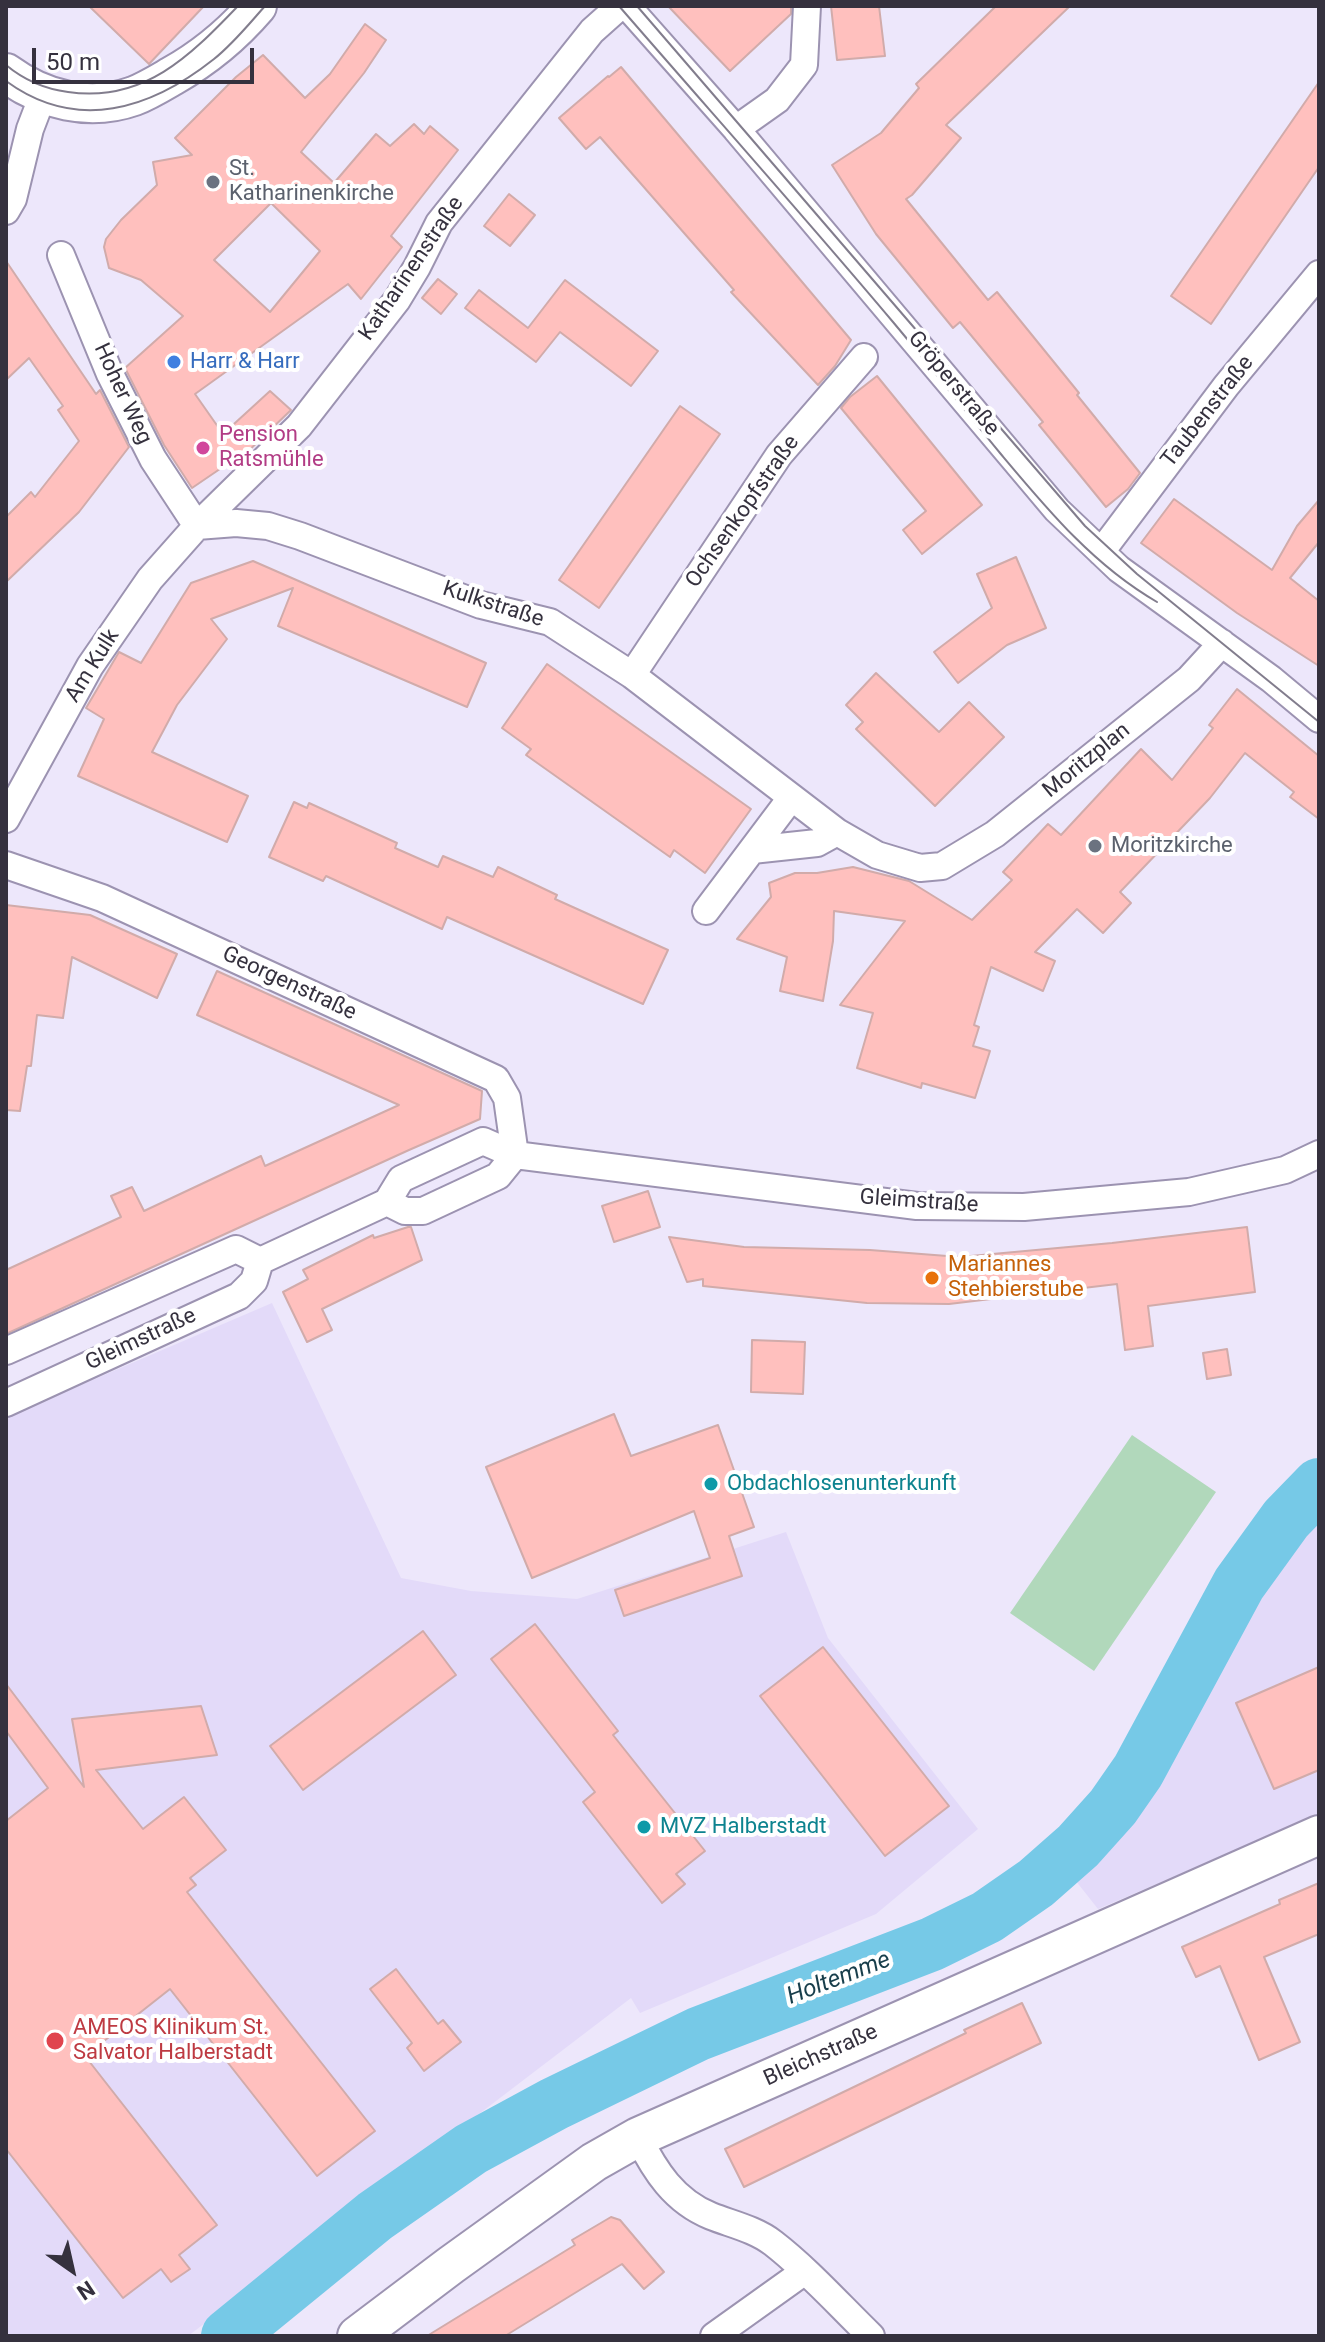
<!DOCTYPE html>
<html>
<head>
<meta charset="utf-8">
<style>
  body { margin:0 }
  #map { position:relative; width:1325px; height:2342px; overflow:hidden; background:#ede7fb; font-family:Roboto,sans-serif }
  canvas { display:block }
  .frame { position:absolute; inset:0; border:8px solid #35313e; pointer-events:none }
  .north { position:absolute; left:32px; top:2230px; width:80px; height:80px; -webkit-text-stroke:6px #fff; paint-order:stroke; rotate:146deg; font-size:22px; font-weight:700; line-height:32px; text-align:center; color:#35313e }
  .north::after { content:''; display:block; margin:auto; width:28px; height:36px; background:#35313e; clip-path:polygon(50% 0,100% 100%,50% 72%,0 100%) }
  .scale { position:absolute; left:32px; top:48px; width:222px; height:36px; box-sizing:border-box; border:4px solid #35313e; border-top:0; padding-left:10px; font-size:24px; line-height:28px; white-space:nowrap; color:#35313e; -webkit-text-stroke:6px #fff; paint-order:stroke }
</style>
</head>
<body>
<div id="map">
<canvas width="1325" height="2342"></canvas>
<div class="frame"></div>
<div class="north">N</div>
<div class="scale">50 m</div>
</div>
<script>
const c = document.querySelector('canvas').getContext('2d');
c.lineJoin = 'round';
function paint(path, color) {
  c.fillStyle = color;
  c.fill(path, 'evenodd');
}
function stroke(path, color, width, dash) {
  c.strokeStyle = color;
  c.lineWidth = width;
  c.lineCap = dash ? 'butt' : 'round';
  c.setLineDash(dash || []);
  c.stroke(path);
}
function drawText(font, color, halo, rows, align = 'center') {
  c.font = font + ' Roboto,sans-serif';
  c.lineWidth = 8;
  c.setLineDash([]);
  c.textBaseline = 'middle';
  c.strokeStyle = halo;
  c.fillStyle = color;
  for (const [text, x, y, turn = 0] of rows) {
    c.save();
    c.translate(x, y);
    c.rotate((+turn || 0) * Math.PI / 180);
    c.textAlign = isNaN(turn) ? turn : align;
    if (halo) c.strokeText(text, 0, 0);
    c.fillText(text, 0, 0);
    c.restore();
  }
}
const built = new Path2D(`
  M 272,1303 L 401,1578 L 471,1591 L 577,1599 L 786,1532 L 828,1638 L 978,1829 L 876,1914 L 640,2013 L 631,1998 L 188,2336 L 6,2336 L 6,1417 Z
  M 1319,1511 L 1319,1815 L 1098,1909 L 1072,1876 L 1278,1554 Z`);
const green = new Path2D(`
  M 1132,1435 L 1216,1492 L 1094,1671 L 1010,1613 Z`);
const river = new Path2D(`
  M 228,2336 L 375,2216 L 471,2149 L 554,2104 L 698,2034 L 932,1944 L 987,1917 L 1036,1883 L 1078,1846 L 1113,1807 L 1138,1771 L 1239,1584 L 1286,1519 L 1319,1485`);
const building = new Path2D(`
  M 89,6 L 204,6 L 149,64 Z
  M 668,6 L 791,6 L 791,14 L 730,71 Z
  M 831,6 L 879,6 L 885,56 L 837,60 Z
  M 996,6 L 1070,6 L 946,125 L 961,138 L 912,195 L 906,199 L 988,300 L 997,292 L 1079,393 L 1077,395 L 1140,473 L 1128,489 L 1106,507 L 1039,425 L 1043,422 L 960,322 L 953,328 L 876,234 L 832,165 L 881,133 L 919,88 L 916,84 Z
  M 365,24 L 386,40 L 364,73 L 301,152 L 334,183 L 376,134 L 390,146 L 414,124 L 424,134 L 430,126 L 458,150 L 391,236 L 402,247 L 361,299 L 348,284 L 195,394 L 223,434 L 270,391 L 291,410 L 240,459 L 239,456 L 192,488 L 164,445 L 125,368 L 183,316 L 141,280 L 109,268 L 104,247 L 106,239 L 121,220 L 157,185 L 153,162 L 192,155 L 175,138 L 236,77 L 263,55 L 305,98 L 330,74 ZM 271,203 L 320,251 L 270,312 L 214,260 Z
  M 621,67 L 851,340 L 835,366 L 818,385 L 731,292 L 734,290 L 600,137 L 586,149 L 559,118 L 608,76 L 609,77 Z
  M 1319,82 L 1319,167 L 1211,324 L 1171,296 Z
  M 509,194 L 535,215 L 510,246 L 484,226 Z
  M 6,261 L 96,394 L 100,390 L 129,447 L 79,512 L 6,582 L 6,517 L 31,492 L 35,497 L 79,441 L 58,410 L 63,406 L 29,358 L 6,380 Z
  M 438,279 L 457,294 L 441,314 L 422,298 Z
  M 565,280 L 658,351 L 631,386 L 560,332 L 536,362 L 465,308 L 479,290 L 528,328 Z
  M 877,376 L 982,505 L 922,554 L 903,530 L 926,511 L 841,408 L 850,397 Z
  M 680,406 L 720,434 L 599,608 L 559,580 Z
  M 1174,499 L 1272,570 L 1297,526 L 1319,500 L 1319,542 L 1290,578 L 1319,601 L 1319,666 L 1237,613 L 1141,543 Z
  M 1016,557 L 1046,628 L 1007,645 L 958,683 L 934,652 L 992,608 L 977,574 Z
  M 253,561 L 486,663 L 467,707 L 278,626 L 293,588 L 211,619 L 227,639 L 177,705 L 152,752 L 248,796 L 227,842 L 78,776 L 104,719 L 86,708 L 119,652 L 141,663 L 191,583 Z
  M 547,664 L 751,809 L 705,873 L 674,850 L 670,857 L 526,755 L 531,749 L 502,728 Z
  M 876,673 L 939,732 L 969,702 L 1004,737 L 935,806 L 856,729 L 863,722 L 846,705 Z
  M 1237,689 L 1319,756 L 1319,819 L 1290,797 L 1294,792 L 1245,753 L 1210,798 L 1120,892 L 1131,903 L 1103,933 L 1077,909 L 1035,952 L 1055,961 L 1043,991 L 991,967 L 974,1025 L 979,1027 L 973,1046 L 990,1051 L 975,1098 L 922,1083 L 921,1088 L 857,1068 L 873,1013 L 840,1005 L 905,921 L 834,911 L 833,941 L 823,1001 L 780,991 L 787,957 L 737,939 L 771,897 L 769,883 L 795,873 L 817,873 L 853,867 L 909,881 L 972,920 L 1012,880 L 1003,872 L 1048,824 L 1061,835 L 1141,749 L 1172,780 L 1213,728 L 1209,725 Z
  M 294,802 L 307,808 L 309,803 L 397,843 L 395,848 L 438,867 L 443,856 L 493,877 L 498,867 L 557,895 L 555,899 L 668,950 L 643,1004 L 447,917 L 442,929 L 326,876 L 323,881 L 269,857 Z
  M 6,905 L 90,915 L 177,954 L 157,998 L 72,957 L 63,1018 L 37,1015 L 31,1066 L 27,1066 L 20,1111 L 6,1110 Z
  M 217,971 L 482,1091 L 480,1119 L 409,1150 L 6,1334 L 6,1270 L 121,1217 L 111,1196 L 132,1187 L 144,1211 L 261,1156 L 265,1166 L 399,1105 L 197,1015 Z
  M 648,1191 L 660,1227 L 614,1242 L 602,1206 Z
  M 408,1227 L 411,1227 L 422,1260 L 322,1309 L 332,1330 L 307,1342 L 283,1292 L 308,1279 L 303,1270 L 373,1235 L 374,1238 Z
  M 1247,1227 L 1255,1292 L 1148,1306 L 1153,1346 L 1125,1350 L 1117,1284 L 949,1304 L 867,1303 L 703,1286 L 703,1279 L 687,1282 L 669,1237 L 744,1247 L 870,1250 L 960,1257 L 1112,1243 Z
  M 752,1340 L 805,1342 L 803,1394 L 751,1392 Z
  M 1227,1349 L 1231,1375 L 1207,1379 L 1203,1353 Z
  M 614,1414 L 631,1456 L 718,1425 L 754,1527 L 729,1536 L 742,1576 L 624,1616 L 615,1590 L 710,1558 L 694,1511 L 532,1578 L 486,1467 Z
  M 535,1624 L 618,1731 L 613,1735 L 705,1851 L 676,1874 L 685,1884 L 662,1903 L 583,1802 L 595,1792 L 491,1659 Z
  M 423,1631 L 456,1675 L 303,1790 L 270,1746 Z
  M 823,1647 L 949,1806 L 885,1856 L 760,1696 Z
  M 1319,1667 L 1319,1770 L 1274,1789 L 1236,1703 Z
  M 6,1684 L 84,1787 L 72,1719 L 201,1706 L 217,1755 L 96,1770 L 143,1829 L 184,1797 L 226,1850 L 190,1878 L 196,1885 L 187,1892 L 375,2131 L 317,2176 L 170,1989 L 85,2056 L 217,2225 L 179,2255 L 190,2269 L 171,2282 L 161,2269 L 123,2298 L 6,2149 L 6,1821 L 48,1788 L 6,1731 Z
  M 1319,1883 L 1319,1934 L 1264,1957 L 1300,2042 L 1259,2060 L 1220,1966 L 1196,1977 L 1182,1947 L 1280,1904 L 1279,1900 Z
  M 396,1969 L 438,2024 L 443,2020 L 461,2042 L 424,2071 L 407,2048 L 412,2043 L 370,1989 Z
  M 1022,2003 L 1041,2043 L 744,2187 L 725,2149 L 966,2033 L 964,2030 Z
  M 611,2217 L 620,2220 L 664,2272 L 644,2289 L 622,2264 L 505,2336 L 427,2336 L 575,2245 L 572,2240 Z`);
const street = new Path2D(`
  M 627,6 L 736,129 L 1057,510 L 1119,569 L 1271,679 L 1319,719
  M 736,129 L 777,100 L 804,65 L 807,6
  M 6,211 L 13,199 L 30,129 L 43,95
  M 61,255 L 110,374 L 153,459 L 197,526
  M 197,526 L 236,523 L 268,526 L 300,536 L 481,605 L 550,622 L 632,675 L 837,832 L 877,855 L 920,868 L 942,866 L 995,834 L 1189,679 L 1222,643
  M 1101,552 L 1226,386 L 1319,274
  M 632,675 L 779,455 L 864,357
  M 6,819 L 90,666 L 150,579 L 197,526 L 299,426 L 397,300 L 417,267 L 439,223 L 592,31 L 620,6
  M 752,850 L 817,843 L 837,832
  M 6,865 L 102,898 L 496,1079 L 507,1098 L 515,1155 L 917,1206 L 1024,1207 L 1189,1192 L 1285,1170 L 1319,1154
  M 706,911 L 791,798
  M 6,1351 L 236,1249 L 260,1261
  M 6,1403 L 239,1296 L 254,1281 L 260,1261 L 387,1202 L 401,1179 L 483,1141 L 515,1155 L 498,1176 L 423,1211 L 405,1211 L 387,1202
  M 638,2137 C 655,2171 674,2201 711,2216 C 731,2224 755,2229 773,2243 C 808,2270 839,2305 871,2336
  M 714,2336 L 805,2271`);
const secondary = new Path2D(`
  M 6,73 C 43,100 89,112 134,96 C 147,91 160,83 172,76 C 204,58 233,34 257,6
  M 357,2336 L 451,2265 L 594,2162 L 638,2137 L 1319,1835`);
const tram = new Path2D(`
  M 619,6 C 710,111 803,215 893,322 C 929,365 964,409 1000,453 C 1047,509 1093,565 1157,602
  M 637,6 L 1085,526 L 1137,574 L 1319,722
  M 6,65 C 24,80 45,89 68,92 C 144,103 190,56 238,6
  M 6,81 C 77,133 151,109 214,59 C 233,44 249,24 265,6`);
const markers = [
  [213,182,8,"#6b7280"],
  [174,362,8,"#3f7fe0"],
  [203,448,8,"#d1479c"],
  [1095,846,8,"#6b7280"],
  [932,1278,8,"#e8710a"],
  [711,1484,8,"#0f9aa8"],
  [644,1827,8,"#0f9aa8"],
  [55,2041,10,"#e0444e"]
];
const worshipNames = [
  ["St.",229,169],
  ["Katharinenkirche",229,194],
  ["Moritzkirche",1111,846]
];
const streetNames = [
  ["Katharinenstraße",412,269,-56],
  ["Gröperstraße",953,384,50],
  ["Hoher Weg",122,394,65],
  ["Taubenstraße",1208,412,-52],
  ["Ochsenkopfstraße",743,512,-55],
  ["Kulkstraße",493,605,18],
  ["Am Kulk",93,666,-58],
  ["Moritzplan",1087,761,-39],
  ["Georgenstraße",289,984,25],
  ["Gleimstraße",919,1202,4],
  ["Gleimstraße",141,1340,-25],
  ["Bleichstraße",821,2056,-24]
];
const shopNames = [
  ["Harr & Harr",190,362]
];
const hotelNames = [
  ["Pension",219,435],
  ["Ratsmühle",219,460]
];
const foodNames = [
  ["Mariannes",948,1265],
  ["Stehbierstube",948,1290]
];
const cultureNames = [
  ["Obdachlosenunterkunft",727,1484],
  ["MVZ Halberstadt",660,1827]
];
const healthNames = [
  ["AMEOS Klinikum St.",73,2028],
  ["Salvator Halberstadt",73,2053]
];
const waterNames = [
  ["Holtemme",839,1979,-21]
];
paint(built, '#e3daf9');
paint(green, '#b1d8bb');
stroke(river, '#76c9e7', 54);
paint(building, '#ffc0be');
stroke(building, '#d1abaa', 2);
stroke(street, '#9c93b1', 30);
stroke(secondary, '#9c93b1', 42);
stroke(street, '#fff', 26);
stroke(secondary, '#fff', 38);
stroke(tram, '#827d8d', 2);
for (const [x, y, r, color] of markers) {
  const dot = new Path2D();
  dot.arc(x, y, r, 0, 2 * Math.PI);
  c.fillStyle = color;
  c.fill(dot);
  stroke(dot, '#fff', 3);
}
drawText('22px', '#5b616d', '#fff', worshipNames, 'left');
drawText('22px', '#35313e', '#fff', streetNames);
drawText('22px', '#366cbe', '#fff', shopNames, 'left');
drawText('22px', '#b23c85', '#fff', hotelNames, 'left');
drawText('22px', '#c56008', '#fff', foodNames, 'left');
drawText('22px', '#0d838f', '#fff', cultureNames, 'left');
drawText('22px', '#be3a42', '#fff', healthNames, 'left');
drawText('italic 24px', '#183e4b', '#fff', waterNames);
</script>
</body>
</html>
